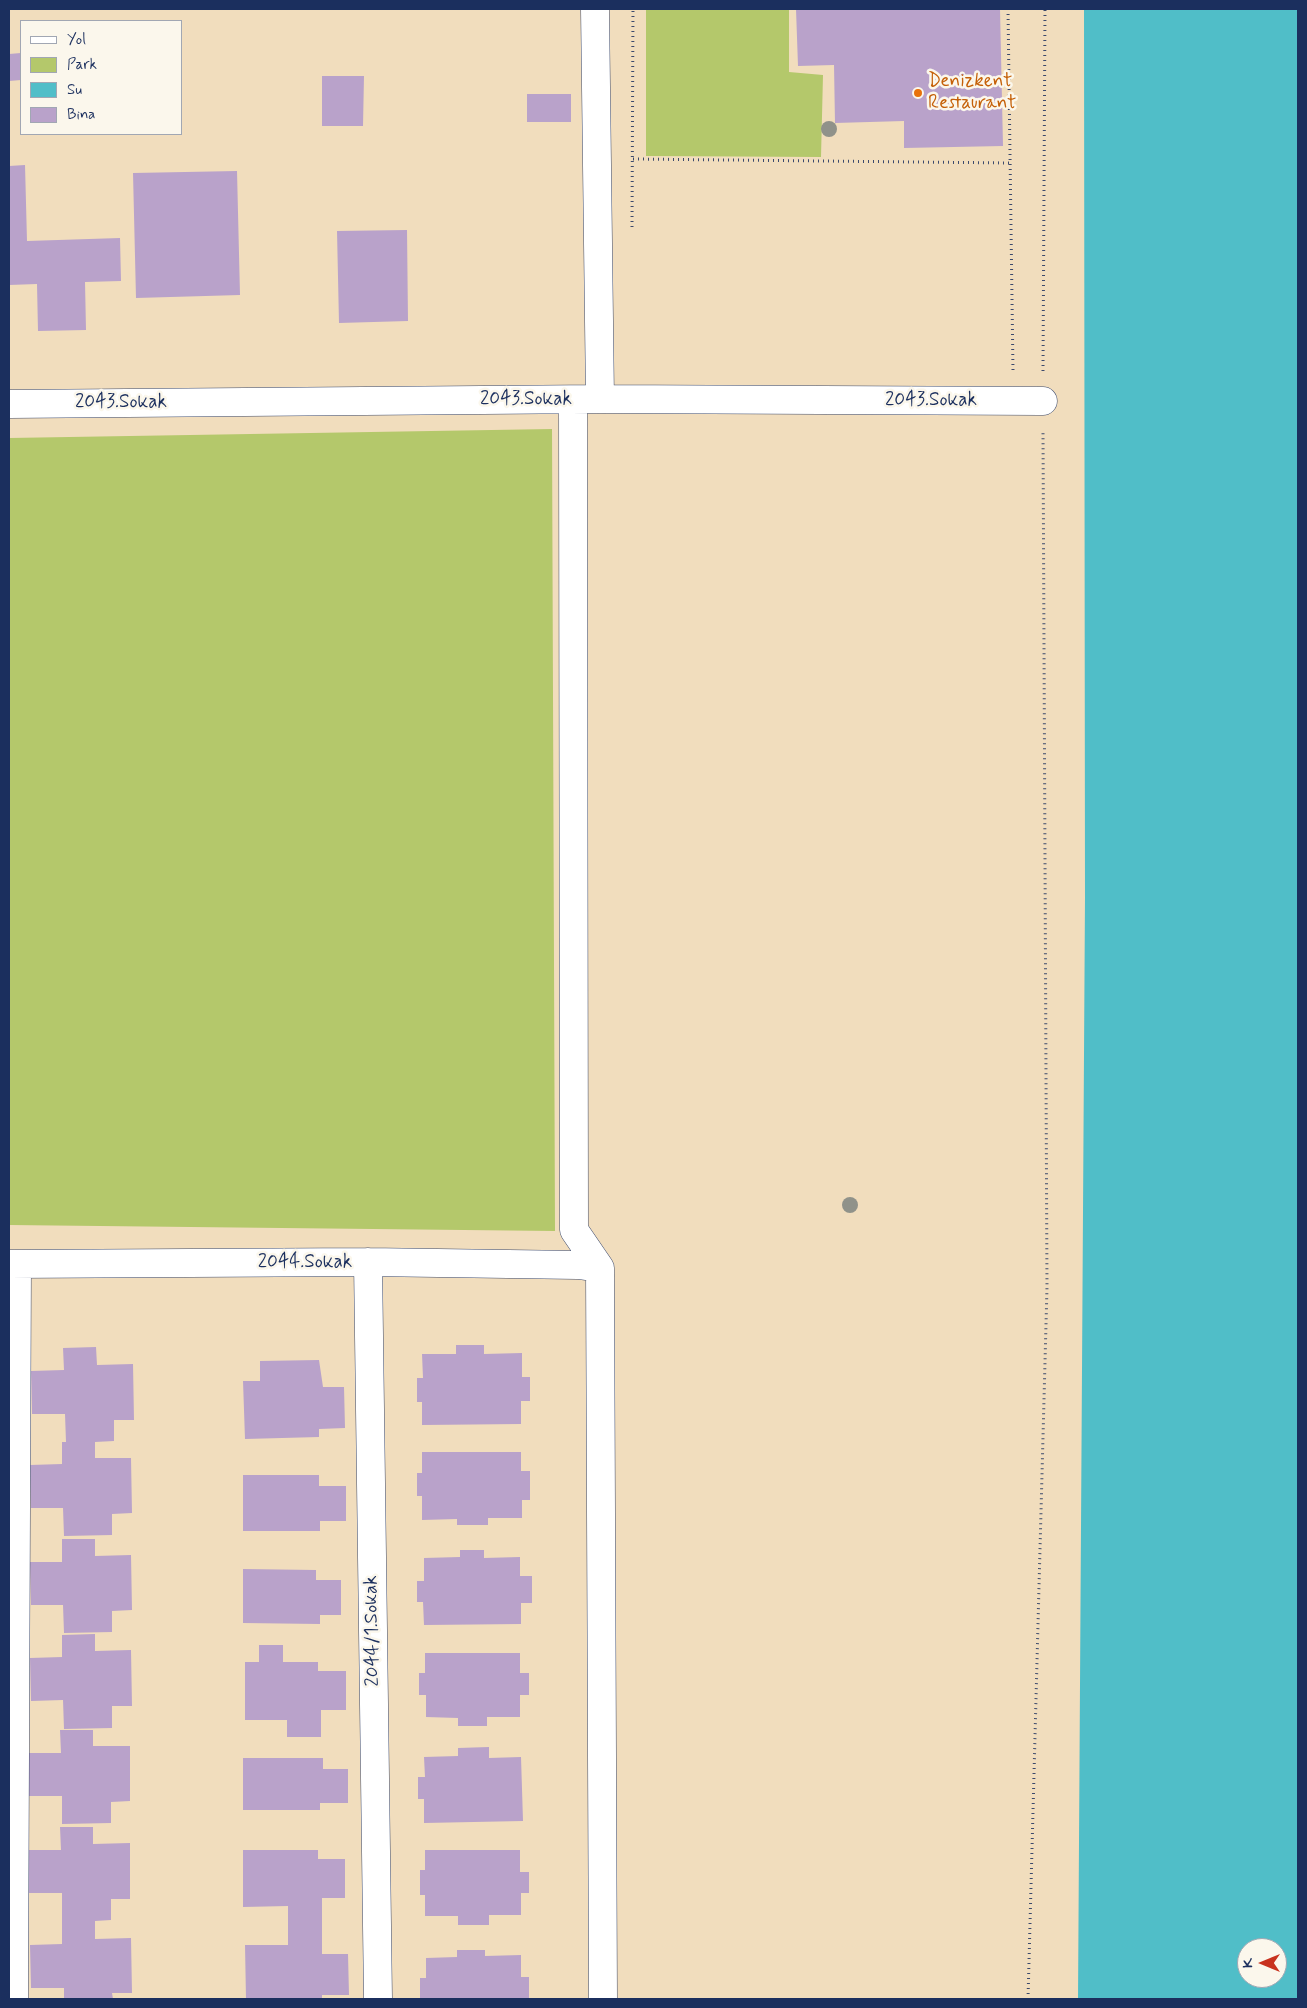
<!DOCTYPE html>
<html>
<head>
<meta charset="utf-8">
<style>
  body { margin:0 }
  #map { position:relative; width:1307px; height:2008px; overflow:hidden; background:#f1ddbd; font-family:Mynerve,sans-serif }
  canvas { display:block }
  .frame { position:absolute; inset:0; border:10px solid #1b2f5e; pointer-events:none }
  .legend { position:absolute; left:20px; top:20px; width:162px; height:115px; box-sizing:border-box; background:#fbf7ec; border:1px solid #a1a7b3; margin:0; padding:6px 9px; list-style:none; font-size:15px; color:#1b2f5e }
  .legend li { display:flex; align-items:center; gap:10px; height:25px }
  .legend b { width:25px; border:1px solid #a1a7b3 }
  .north { position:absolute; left:1237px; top:1938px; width:50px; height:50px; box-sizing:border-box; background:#fbf7ec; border:1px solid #a1a7b3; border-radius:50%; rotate:270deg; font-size:14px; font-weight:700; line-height:20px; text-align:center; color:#1b2f5e }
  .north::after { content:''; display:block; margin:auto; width:18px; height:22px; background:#c8321e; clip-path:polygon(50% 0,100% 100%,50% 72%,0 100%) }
</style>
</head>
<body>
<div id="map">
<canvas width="1307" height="2008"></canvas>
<div class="frame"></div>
<ul class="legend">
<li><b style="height:6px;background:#fff"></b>Yol</li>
<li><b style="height:14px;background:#b4c86b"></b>Park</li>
<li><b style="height:14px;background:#50bec8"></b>Su</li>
<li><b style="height:14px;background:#b9a2ca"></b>Bina</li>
</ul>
<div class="north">K</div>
</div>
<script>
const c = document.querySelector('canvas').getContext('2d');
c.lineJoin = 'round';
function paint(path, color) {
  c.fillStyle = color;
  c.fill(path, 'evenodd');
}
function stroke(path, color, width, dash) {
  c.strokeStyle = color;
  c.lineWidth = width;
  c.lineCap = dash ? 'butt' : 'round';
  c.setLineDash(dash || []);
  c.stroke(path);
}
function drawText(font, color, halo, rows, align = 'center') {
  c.font = font + ' Mynerve,sans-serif';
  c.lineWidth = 5;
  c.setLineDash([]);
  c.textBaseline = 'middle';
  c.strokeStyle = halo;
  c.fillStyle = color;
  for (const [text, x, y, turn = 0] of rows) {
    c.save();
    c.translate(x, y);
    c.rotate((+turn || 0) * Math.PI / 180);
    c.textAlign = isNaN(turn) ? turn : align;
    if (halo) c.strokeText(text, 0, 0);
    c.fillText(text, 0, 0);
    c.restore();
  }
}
const green = new Path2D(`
  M 646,9 L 789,9 L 789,72 L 823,75 L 821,157 L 646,156 Z
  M 552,429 L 555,1231 L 9,1225 L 9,438 Z`);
const water = new Path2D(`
  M 1084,9 L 1298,9 L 1298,1999 L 1078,1999 L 1085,897 ZM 1247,1948 L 1277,1948 L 1277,1978 L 1247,1978 Z`);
const building = new Path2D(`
  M 796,9 L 1000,9 L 1003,146 L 904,148 L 904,121 L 835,123 L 834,65 L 798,66 Z
  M 21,53 L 21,80 L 9,81 L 9,54 Z
  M 322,76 L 364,76 L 363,126 L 322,126 Z
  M 527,94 L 571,94 L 571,122 L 527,122 Z
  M 25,165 L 27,241 L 120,238 L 121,281 L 85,282 L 86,330 L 38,331 L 37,284 L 9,285 L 9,166 Z
  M 237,171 L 240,295 L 136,298 L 133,173 Z
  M 407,230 L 408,321 L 339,323 L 337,231 Z
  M 456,1345 L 484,1345 L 484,1354 L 522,1353 L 522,1377 L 530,1377 L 530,1401 L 521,1401 L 521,1424 L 422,1425 L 422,1402 L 417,1402 L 417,1378 L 423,1378 L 422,1354 L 456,1354 Z
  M 96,1347 L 97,1365 L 133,1364 L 134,1420 L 114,1420 L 114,1441 L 95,1442 L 95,1458 L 131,1458 L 132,1513 L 112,1514 L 112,1535 L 64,1536 L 63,1508 L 31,1508 L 30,1465 L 62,1464 L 62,1442 L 66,1442 L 65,1414 L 32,1414 L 31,1371 L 64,1370 L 63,1348 Z
  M 319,1360 L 323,1387 L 344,1387 L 345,1428 L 319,1429 L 319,1437 L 245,1439 L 243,1381 L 260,1381 L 260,1361 Z
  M 422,1452 L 521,1452 L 521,1471 L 530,1471 L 530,1500 L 522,1500 L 522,1518 L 488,1518 L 488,1525 L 457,1525 L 457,1519 L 422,1520 L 422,1496 L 417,1496 L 417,1473 L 422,1473 Z
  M 243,1475 L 319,1475 L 319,1486 L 346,1486 L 346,1521 L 320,1521 L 320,1531 L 243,1531 Z
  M 62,1539 L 95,1539 L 95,1556 L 131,1555 L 132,1610 L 112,1611 L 112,1632 L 64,1633 L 63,1605 L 31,1605 L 30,1562 L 62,1562 Z
  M 460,1550 L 484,1550 L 484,1558 L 520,1557 L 520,1576 L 532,1576 L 532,1603 L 521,1603 L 521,1624 L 424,1625 L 423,1602 L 417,1602 L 417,1581 L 424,1581 L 424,1558 L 460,1557 Z
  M 243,1569 L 316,1570 L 316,1580 L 341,1580 L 341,1615 L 320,1615 L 320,1624 L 243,1623 Z
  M 95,1634 L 95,1651 L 131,1650 L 132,1706 L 112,1706 L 112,1728 L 64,1729 L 63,1700 L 31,1701 L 30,1658 L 62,1657 L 62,1635 Z
  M 259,1645 L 283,1645 L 283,1662 L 318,1662 L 318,1671 L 346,1671 L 346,1710 L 321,1710 L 321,1737 L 287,1737 L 287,1720 L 245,1720 L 245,1662 L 259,1662 Z
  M 425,1653 L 520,1653 L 520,1673 L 529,1673 L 529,1695 L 520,1695 L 520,1717 L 487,1717 L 487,1726 L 458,1726 L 458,1718 L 426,1717 L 426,1695 L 419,1695 L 419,1673 L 425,1673 Z
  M 60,1730 L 93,1730 L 93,1746 L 130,1746 L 130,1801 L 111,1802 L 111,1823 L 62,1824 L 62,1796 L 29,1796 L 29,1753 L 61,1753 Z
  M 489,1747 L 489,1758 L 521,1757 L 523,1821 L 424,1823 L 424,1799 L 418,1799 L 418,1777 L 425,1777 L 424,1757 L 458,1756 L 458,1748 Z
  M 243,1758 L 323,1758 L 323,1769 L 348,1769 L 348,1803 L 320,1803 L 320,1810 L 243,1810 Z
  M 60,1827 L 93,1827 L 93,1844 L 130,1843 L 130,1899 L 111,1899 L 111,1920 L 95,1921 L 95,1939 L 131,1938 L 132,1993 L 112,1993 L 113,1999 L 64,1999 L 64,1988 L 31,1988 L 30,1945 L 62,1944 L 62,1893 L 29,1893 L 29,1850 L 61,1850 Z
  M 243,1850 L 318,1850 L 318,1859 L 345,1859 L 345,1898 L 322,1898 L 322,1954 L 348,1954 L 349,1995 L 322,1995 L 322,1999 L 246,1999 L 245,1945 L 288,1945 L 288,1906 L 243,1907 Z
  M 425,1850 L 520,1850 L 520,1872 L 529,1872 L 529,1893 L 521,1893 L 521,1915 L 489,1915 L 489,1925 L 458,1925 L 458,1916 L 425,1916 L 425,1895 L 420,1895 L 420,1870 L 425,1870 Z
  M 457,1950 L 485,1950 L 485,1956 L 521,1955 L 521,1977 L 529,1977 L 529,1999 L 420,1999 L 420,1978 L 426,1978 L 426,1958 L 457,1957 Z`);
const path = new Path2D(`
  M 1008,9 L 1013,371
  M 633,159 L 1010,163
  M 632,227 L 633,9
  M 1043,371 L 1045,9
  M 1028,1999 L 1047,1287 L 1043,432`);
const minor = new Path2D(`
  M 595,9 L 600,399
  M 573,400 L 574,1230 L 600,1268 L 603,1999
  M 9,404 L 600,399 L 1043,401
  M 368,1262 L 378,1999
  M 9,1264 L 368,1262 L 578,1265 L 600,1268
  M 14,1999 L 17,1264`);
const trees = [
  [829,129],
  [850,1205]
];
const markers = [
  [918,93,5,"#e8710a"]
];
const foodNames = [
  ["Denizkent",928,82],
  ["Restaurant",928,104]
];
const streetNames = [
  ["2043.Sokak",526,400],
  ["2043.Sokak",931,401],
  ["2043.Sokak",121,403],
  ["2044.Sokak",305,1263],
  ["2044/1.Sokak",373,1631,-91]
];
paint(green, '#b4c86b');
paint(water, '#50bec8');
paint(building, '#b9a2ca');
stroke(minor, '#3b496c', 29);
stroke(path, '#3b496c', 3, [1, 4]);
stroke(minor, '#fff', 28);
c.fillStyle = '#90928a';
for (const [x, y] of trees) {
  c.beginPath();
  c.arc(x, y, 8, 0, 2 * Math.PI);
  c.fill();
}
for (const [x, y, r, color] of markers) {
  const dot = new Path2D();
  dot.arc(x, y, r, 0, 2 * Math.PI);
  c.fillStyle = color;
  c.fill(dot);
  stroke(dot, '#fbf7ec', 2);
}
drawText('19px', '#c56008', '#fbf7ec', foodNames, 'left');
drawText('19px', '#1b2f5e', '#fbf7ec', streetNames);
</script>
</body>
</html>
